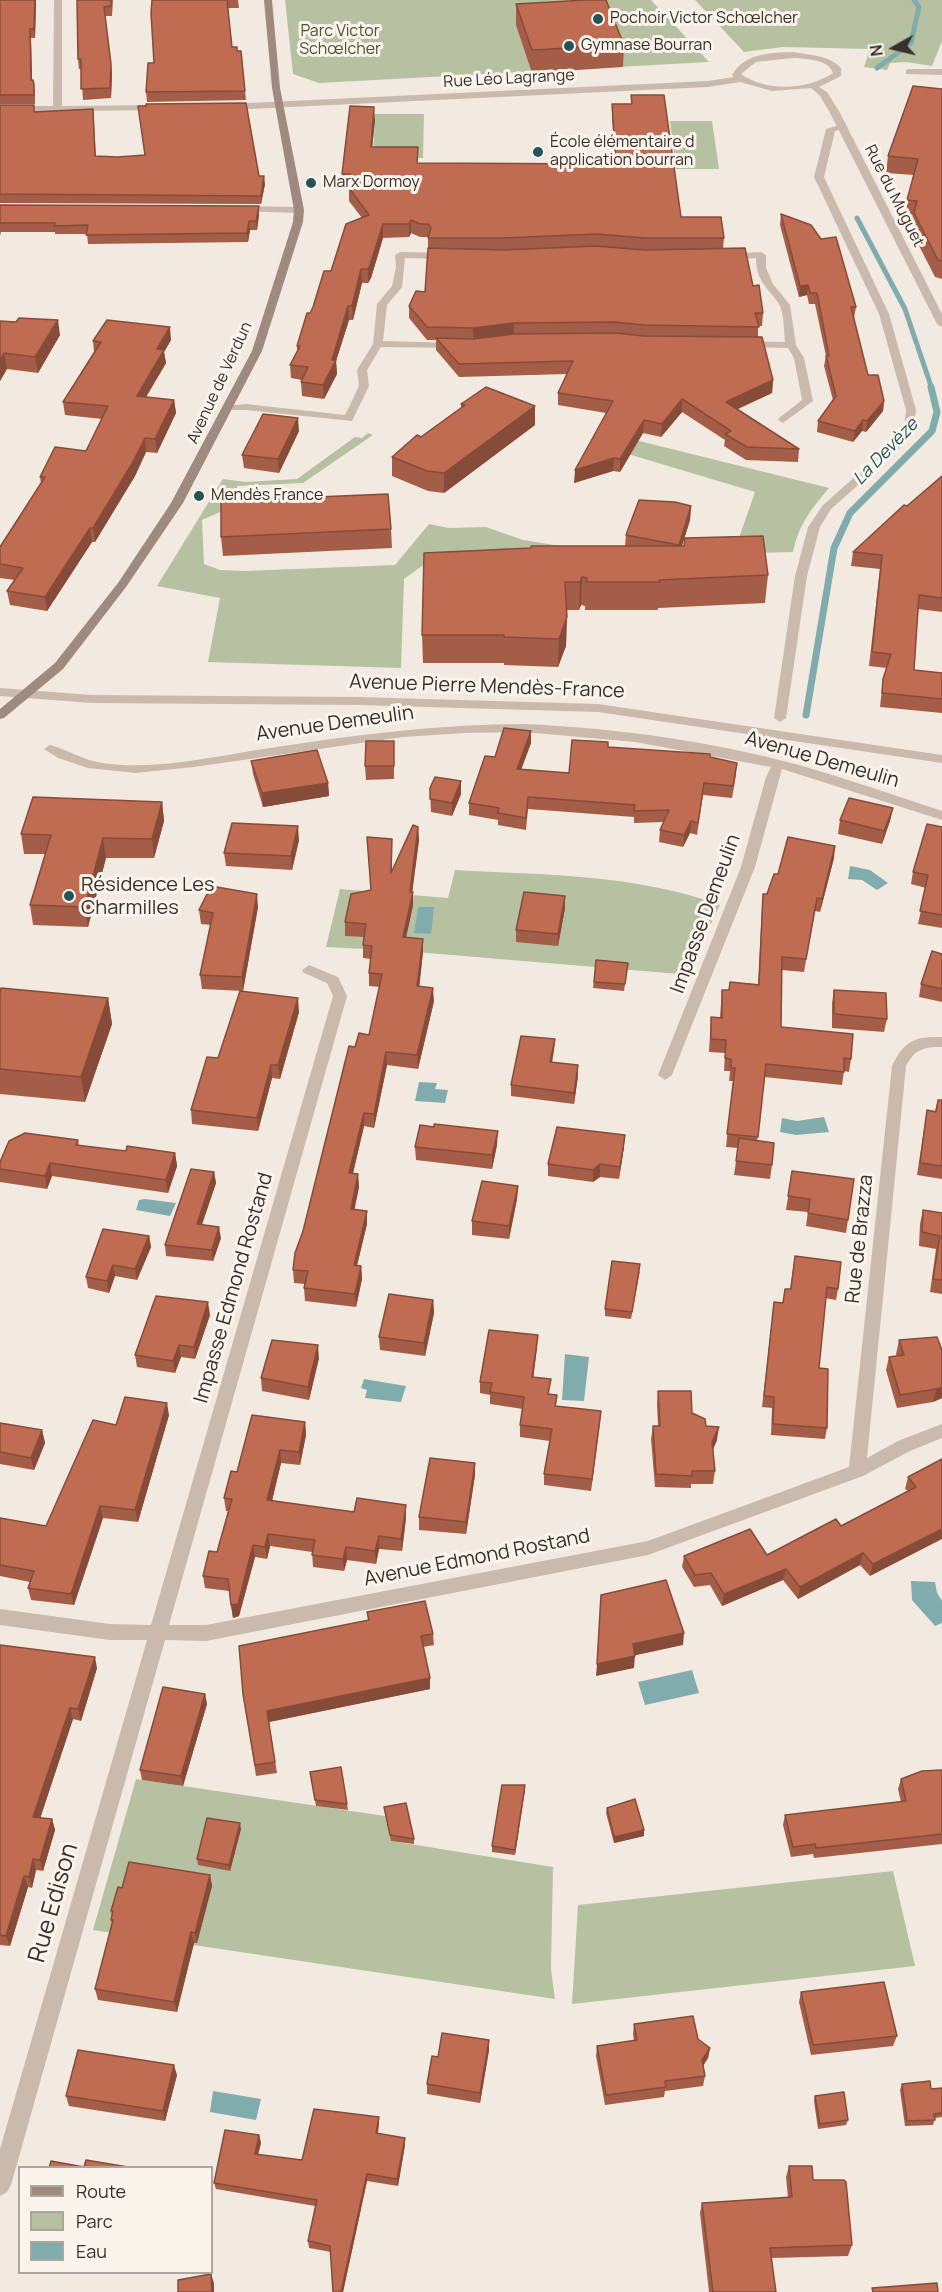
<!DOCTYPE html>
<html>
<head>
<meta charset="utf-8">
<style>
  body { margin:0 }
  #map { position:relative; width:942px; height:2292px; overflow:hidden; background:#f2eae1; font-family:Manrope,sans-serif }
  canvas { display:block }
  .legend { position:absolute; left:18px; top:2166px; width:195px; height:108px; box-sizing:border-box; background:#faf4ed; border:2px solid #ada59f; margin:0; padding:8px 10px; list-style:none; font-size:18px; color:#392f2b }
  .legend li { display:flex; align-items:center; gap:12px; height:30px }
  .legend b { width:30px; border:2px solid #ada59f }
  .north { position:absolute; left:864px; top:18px; width:60px; height:60px; -webkit-text-stroke:4px #faf4ed; paint-order:stroke; rotate:262deg; font-size:16px; font-weight:700; line-height:24px; text-align:center; color:#392f2b }
  .north::after { content:''; display:block; margin:auto; width:21px; height:27px; background:#392f2b; clip-path:polygon(50% 0,100% 100%,50% 72%,0 100%) }
</style>
</head>
<body>
<div id="map">
<canvas width="942" height="2292"></canvas>
<ul class="legend">
<li><b style="height:8px;background:#9e8a7e"></b>Route</li>
<li><b style="height:16px;background:#b6c1a1"></b>Parc</li>
<li><b style="height:16px;background:#81acae"></b>Eau</li>
</ul>
<div class="north">N</div>
</div>
<script>
const c = document.querySelector('canvas').getContext('2d');
c.lineJoin = 'round';
function paint(path, color) {
  c.fillStyle = color;
  c.fill(path, 'evenodd');
}
function stroke(path, color, width, dash) {
  c.strokeStyle = color;
  c.lineWidth = width;
  c.lineCap = dash ? 'butt' : 'round';
  c.setLineDash(dash || []);
  c.stroke(path);
}
function drawText(font, color, halo, rows, align = 'center') {
  c.font = font + ' Manrope,sans-serif';
  c.lineWidth = 6;
  c.setLineDash([]);
  c.textBaseline = 'middle';
  c.strokeStyle = halo;
  c.fillStyle = color;
  for (const [text, x, y, turn = 0] of rows) {
    c.save();
    c.translate(x, y);
    c.rotate((+turn || 0) * Math.PI / 180);
    c.textAlign = isNaN(turn) ? turn : align;
    if (halo) c.strokeText(text, 0, 0);
    c.fillText(text, 0, 0);
    c.restore();
  }
}
const green = new Path2D(`
  M 285,0 L 651,0 L 709,62 L 319,83 L 293,74 Z
  M 695,0 L 942,0 L 942,41 L 932,66 L 906,62 L 890,63 L 887,70 L 864,67 L 870,49 L 783,47 L 744,52 Z
  M 375,114 L 424,114 L 423,158 L 373,158 Z
  M 670,121 L 712,121 L 719,169 L 676,169 Z
  M 368,433 L 373,435 L 303,483 L 237,486 L 236,505 L 202,520 L 204,564 L 220,570 L 245,571 L 395,565 L 429,524 L 449,528 L 486,527 L 523,540 L 592,551 L 685,549 L 738,541 L 755,492 L 628,454 L 607,433 L 829,488 C 811,509 798,526 793,552 L 429,561 L 404,579 L 401,668 L 208,662 L 220,598 L 157,586 L 223,479 L 245,482 L 297,479 L 355,437 L 362,438 Z
  M 455,870 C 543,875 636,874 720,905 L 698,950 L 696,950 L 691,975 L 404,951 L 326,947 L 340,889 L 448,898 Z
  M 136,1779 L 385,1816 L 391,1841 L 553,1867 L 551,1969 L 555,1999 L 93,1930 Z
  M 893,1871 L 915,1966 L 572,2004 L 578,1905 Z`);
const water = new Path2D(`
  M 850,866 L 870,870 L 888,883 L 877,890 L 862,880 L 848,879 Z
  M 418,907 L 434,907 L 431,934 L 414,933 Z
  M 419,1082 L 437,1083 L 435,1089 L 448,1090 L 445,1103 L 415,1101 Z
  M 824,1117 L 829,1132 L 796,1135 L 780,1132 L 782,1118 L 797,1121 Z
  M 145,1199 L 176,1203 L 170,1216 L 136,1210 L 139,1200 Z
  M 565,1354 L 589,1357 L 584,1401 L 562,1400 Z
  M 364,1379 L 406,1386 L 401,1402 L 365,1398 L 367,1390 L 361,1388 Z
  M 911,1581 L 935,1582 L 937,1593 L 942,1601 L 942,1623 L 935,1626 L 912,1600 Z
  M 692,1670 L 699,1693 L 645,1705 L 638,1682 Z
  M 213,2091 L 261,2099 L 256,2120 L 210,2112 Z`);
const streamFar1 = new Path2D(`
  M 877,68 L 911,43 L 919,7 L 914,0
  M 857,218 L 905,309 L 932,389`);
const stream = new Path2D(`
  M 806,715 L 834,548 L 850,513 L 932,431 L 937,412 L 931,387`);
const pedestrian = new Path2D(`
  M 843,124 L 848,127 L 835,131 L 824,177 L 889,314 L 916,410 L 914,429 L 900,448 L 831,509 L 820,527 L 807,576 L 786,718 L 780,722 L 774,718 L 795,576 L 808,527 L 823,505 L 892,444 L 904,429 L 906,410 L 879,314 L 814,177 L 826,129 Z`);
const minor = new Path2D(`
  M 54,0 L 62,0 L 62,106 L 159,105 L 162,106 L 162,110 L 0,112 L 0,106 L 53,106 Z
  M 793,52 C 810,55 829,55 841,68 L 841,76 L 819,87 L 827,92 L 839,111 L 942,314 L 942,327 L 937,324 L 829,111 L 820,96 L 811,88 L 772,91 L 740,82 L 708,87 L 228,110 L 224,107 L 228,104 L 708,81 L 734,77 L 732,75 C 745,53 769,53 793,52 ZM 793,58 C 805,59 829,59 833,73 C 808,90 766,92 741,74 L 756,62 Z
  M 909,69 L 942,69 L 942,75 L 906,74 L 906,70 Z
  M 240,206 L 299,207 L 304,210 L 299,213 L 237,211 L 235,209 Z
  M 400,252 L 447,253 L 452,256 L 447,259 L 405,258 L 402,287 L 387,305 L 383,341 L 456,343 L 460,344 L 460,348 L 381,347 L 367,370 L 369,386 L 352,421 L 246,410 L 225,410 L 225,406 L 246,404 L 345,415 L 359,386 L 357,370 L 373,344 L 377,304 L 392,286 L 396,267 L 395,255 Z
  M 761,252 L 766,255 L 766,268 L 773,284 L 790,305 L 796,345 L 804,358 L 813,401 L 783,423 L 778,420 L 779,418 L 802,400 L 794,358 L 788,348 L 744,347 L 739,344 L 744,341 L 785,342 C 784,331 784,313 779,304 C 768,287 756,282 756,258 L 728,260 L 723,257 L 728,254 Z
  M 524,724 C 616,728 710,741 799,765 C 847,779 894,795 942,811 L 942,820 L 782,769 L 755,867 L 672,1075 L 665,1080 L 658,1075 L 741,867 L 766,777 L 771,767 L 635,742 L 524,732 L 465,733 L 403,737 L 194,767 L 135,773 L 88,768 L 58,758 L 44,749 L 50,745 C 68,750 83,760 102,763 C 157,771 215,756 270,748 C 354,735 438,724 524,724 Z
  M 309,965 L 338,977 L 347,996 L 169,1625 L 206,1625 L 648,1541 L 849,1467 L 892,1066 C 904,1041 914,1036 942,1037 L 942,1047 C 924,1047 915,1049 906,1066 L 867,1458 L 898,1441 L 942,1424 L 942,1438 L 910,1451 L 863,1476 L 648,1555 L 206,1641 L 165,1640 L 11,2185 L 7,2192 L 0,2196 L 0,2149 L 147,1640 L 110,1640 L 0,1625 L 0,1609 L 110,1624 L 151,1625 L 333,996 L 327,983 L 304,973 L 302,970 Z`);
const tertiary = new Path2D(`
  M 0,688 L 92,695 L 358,697 L 598,704 L 942,755 L 942,763 L 598,712 L 358,705 L 92,703 L 0,696 Z`);
const secondary = new Path2D(`
  M 264,0 L 272,0 L 280,88 L 304,210 L 303,222 L 262,351 L 183,503 L 126,587 L 63,669 L 4,718 L 0,719 L 0,709 L 55,663 L 118,583 L 171,503 L 252,351 L 293,222 L 294,210 L 272,88 Z`);
const wall = new Path2D(`
  M 0,0 L 36,3 L 35,38 L 31,38 L 32,80 L 35,92 L 35,104 L 0,104 Z
  M 113,0 L 112,16 L 105,16 L 112,74 L 111,98 L 83,100 L 81,69 L 79,69 L 78,59 L 77,5 Z
  M 152,0 L 238,0 L 239,8 L 228,8 L 232,47 L 237,51 L 241,51 L 246,100 L 147,102 L 146,92 L 154,63 Z
  M 516,4 L 624,45 L 623,67 L 532,73 L 516,25 Z
  M 942,89 L 942,279 L 935,277 L 911,230 L 913,218 L 905,217 L 907,200 L 914,175 L 886,173 L 888,156 Z
  M 631,95 L 681,217 L 724,238 L 723,249 L 753,286 L 763,313 L 762,326 L 758,326 L 758,337 L 773,380 L 772,393 L 737,409 L 799,449 L 798,462 L 746,460 L 724,446 L 725,440 L 682,412 L 661,437 L 643,433 L 620,472 L 613,471 L 574,483 L 606,413 L 558,405 L 558,393 L 567,374 L 459,377 L 436,350 L 436,340 L 427,340 L 409,318 L 409,306 L 425,292 L 428,249 L 428,237 L 420,237 L 411,233 L 409,237 L 383,238 L 371,278 L 368,283 L 362,283 L 353,320 L 349,320 L 336,361 L 337,374 L 324,399 L 302,396 L 301,382 L 302,380 L 291,378 L 290,365 L 297,352 L 297,346 L 310,313 L 331,271 L 362,218 L 349,201 L 349,187 L 343,187 L 342,174 L 375,120 L 372,147 L 418,163 L 615,164 L 612,116 L 612,104 L 631,104 Z
  M 0,105 L 35,112 L 93,109 L 96,156 L 259,176 L 265,184 L 261,204 L 0,203 Z
  M 0,205 L 259,215 L 257,230 L 250,230 L 248,242 L 88,244 L 87,234 L 55,234 L 55,232 L 1,232 L 0,236 Z
  M 781,214 L 856,307 L 854,318 L 853,318 L 868,375 L 884,401 L 883,411 L 866,432 L 862,431 L 853,442 L 817,432 L 818,421 L 833,400 L 824,366 L 826,356 L 815,304 L 809,304 L 807,295 L 799,297 L 780,225 Z
  M 0,321 L 60,335 L 38,373 L 7,369 L 0,381 Z
  M 171,340 L 164,352 L 166,363 L 146,397 L 174,400 L 176,413 L 157,453 L 146,452 L 135,476 L 95,542 L 92,542 L 47,611 L 10,605 L 7,591 L 15,580 L 0,578 L 0,547 L 41,483 L 40,477 L 86,451 L 102,419 L 65,415 L 63,402 L 94,352 L 93,341 Z
  M 461,404 L 535,425 L 444,493 L 428,491 L 392,476 L 392,457 L 461,408 Z
  M 299,431 L 279,473 L 244,468 L 242,455 Z
  M 942,476 L 942,612 L 918,609 L 914,670 L 942,673 L 942,713 L 880,707 L 883,679 L 887,668 L 869,666 L 880,569 L 851,566 L 853,552 Z
  M 691,506 L 690,520 L 682,546 L 768,575 L 765,603 L 658,608 L 658,610 L 585,610 L 585,606 L 581,605 L 579,610 L 567,610 L 566,646 L 558,667 L 504,665 L 504,663 L 423,663 L 422,635 L 625,546 L 626,535 Z
  M 391,529 L 392,548 L 223,556 L 221,537 Z
  M 394,741 L 394,779 L 366,780 L 365,766 Z
  M 531,743 L 521,769 L 569,773 L 608,747 L 710,757 L 736,775 L 732,798 L 703,795 L 697,835 L 690,833 L 683,847 L 659,842 L 660,830 L 664,822 L 634,823 L 634,817 L 528,809 L 526,830 L 498,825 L 498,820 L 469,815 L 469,803 L 495,757 Z
  M 251,761 L 328,783 L 329,796 L 263,807 L 253,774 Z
  M 430,788 L 461,794 L 452,816 L 431,812 Z
  M 162,802 L 164,821 L 154,858 L 106,858 L 88,927 L 33,925 L 30,905 L 45,854 L 24,854 L 21,834 Z
  M 893,808 L 890,821 L 882,844 L 838,834 L 840,820 Z
  M 418,827 L 419,840 L 412,892 L 413,905 L 406,938 L 423,952 L 419,986 L 434,1001 L 418,1069 L 387,1065 L 374,1128 L 364,1126 L 353,1173 L 358,1174 L 359,1187 L 354,1209 L 367,1224 L 357,1265 L 361,1266 L 362,1279 L 356,1307 L 305,1301 L 304,1288 L 305,1284 L 294,1283 L 293,1270 L 355,1047 L 369,1035 L 380,987 L 369,986 L 369,973 L 371,959 L 363,958 L 363,945 L 364,937 L 345,936 L 345,922 L 371,890 L 367,837 L 392,839 L 392,871 Z
  M 942,827 L 942,928 L 918,924 L 926,888 L 911,884 L 913,872 Z
  M 299,840 L 292,870 L 226,866 L 224,853 Z
  M 834,858 L 820,912 L 815,911 L 804,972 L 782,970 L 780,1022 L 781,1027 L 851,1059 L 849,1072 L 844,1071 L 842,1085 L 764,1077 L 757,1141 L 772,1165 L 770,1179 L 734,1175 L 738,1148 L 726,1147 L 733,1081 L 729,1081 L 730,1071 L 724,1071 L 725,1053 L 709,1052 L 711,1017 L 720,1017 L 722,990 L 729,990 L 730,982 L 758,984 L 762,907 L 763,894 L 767,894 L 778,874 Z
  M 258,907 L 243,991 L 202,989 L 200,975 L 211,925 L 201,924 L 199,910 Z
  M 565,908 L 558,946 L 516,942 L 516,930 Z
  M 942,954 L 942,1002 L 919,997 L 921,984 Z
  M 596,960 L 627,970 L 624,991 L 593,988 Z
  M 834,990 L 887,1019 L 884,1032 L 832,1028 L 832,1003 Z
  M 0,993 L 108,998 L 112,1024 L 85,1102 L 0,1094 Z
  M 299,1012 L 280,1079 L 272,1078 L 258,1131 L 192,1124 L 191,1110 L 218,1058 Z
  M 555,1039 L 554,1050 L 552,1062 L 578,1065 L 578,1076 L 574,1104 L 511,1096 L 511,1085 Z
  M 938,1100 L 942,1100 L 942,1179 L 917,1175 L 927,1110 L 935,1111 Z
  M 78,1140 L 79,1146 L 126,1151 L 175,1153 L 177,1166 L 168,1193 L 52,1176 L 47,1189 L 0,1182 L 0,1162 Z
  M 497,1145 L 492,1169 L 416,1160 L 415,1147 Z
  M 624,1147 L 619,1179 L 600,1177 L 593,1182 L 548,1176 L 548,1164 Z
  M 792,1171 L 848,1220 L 846,1233 L 806,1226 L 808,1212 L 786,1210 Z
  M 214,1172 L 216,1183 L 202,1225 L 221,1238 L 213,1261 L 166,1256 L 165,1245 Z
  M 518,1186 L 517,1199 L 509,1239 L 472,1235 L 472,1221 Z
  M 923,1210 L 942,1213 L 942,1294 L 930,1292 L 936,1249 L 919,1246 L 920,1224 Z
  M 149,1236 L 151,1247 L 137,1280 L 115,1276 L 109,1293 L 88,1288 L 86,1277 Z
  M 795,1256 L 838,1289 L 836,1300 L 825,1298 L 819,1368 L 827,1428 L 825,1439 L 771,1435 L 772,1408 L 762,1407 L 774,1302 L 783,1303 L 785,1289 L 790,1289 Z
  M 640,1271 L 631,1319 L 605,1316 L 605,1309 Z
  M 433,1300 L 434,1313 L 425,1356 L 380,1350 L 379,1337 Z
  M 210,1315 L 195,1359 L 181,1357 L 175,1373 L 137,1367 L 135,1355 Z
  M 899,1340 L 942,1350 L 942,1398 L 933,1402 L 897,1408 L 886,1370 L 889,1357 L 897,1356 L 896,1354 Z
  M 537,1347 L 533,1378 L 550,1394 L 557,1395 L 556,1406 L 601,1411 L 591,1491 L 544,1485 L 544,1474 L 550,1441 L 520,1437 L 520,1425 L 523,1409 L 490,1404 L 490,1395 L 480,1393 L 480,1382 Z
  M 319,1358 L 309,1400 L 262,1391 L 261,1378 Z
  M 658,1391 L 692,1413 L 706,1426 L 717,1440 L 713,1450 L 715,1471 L 713,1484 L 691,1484 L 691,1488 L 655,1487 L 651,1439 L 653,1426 L 658,1426 L 657,1404 Z
  M 169,1415 L 138,1522 L 103,1518 L 74,1605 L 31,1600 L 28,1588 L 30,1582 L 0,1576 L 0,1518 L 46,1526 L 116,1425 Z
  M 305,1422 L 306,1435 L 300,1465 L 281,1463 L 272,1501 L 354,1512 L 406,1518 L 402,1551 L 379,1549 L 376,1564 L 347,1560 L 344,1571 L 313,1567 L 312,1552 L 270,1546 L 267,1559 L 255,1557 L 239,1616 L 233,1618 L 229,1591 L 205,1588 L 203,1576 L 217,1552 L 228,1511 L 226,1511 L 224,1498 L 237,1472 Z
  M 0,1423 L 42,1430 L 45,1443 L 34,1470 L 0,1464 Z
  M 942,1459 L 870,1576 L 860,1565 L 798,1599 L 783,1580 L 722,1606 L 710,1585 L 694,1587 L 682,1567 L 684,1556 L 767,1555 L 841,1526 L 908,1491 L 905,1489 L 908,1477 Z
  M 475,1475 L 466,1534 L 419,1530 L 419,1517 Z
  M 367,1612 L 433,1634 L 434,1645 L 423,1647 L 430,1689 L 269,1722 L 277,1773 L 256,1776 L 243,1694 L 368,1621 Z
  M 0,1645 L 97,1668 L 81,1721 L 73,1719 L 40,1818 L 52,1819 L 55,1830 L 43,1871 L 36,1870 L 32,1888 L 28,1887 L 10,1946 L 0,1945 Z
  M 205,1694 L 207,1704 L 183,1786 L 142,1780 L 140,1770 Z
  M 942,1770 L 942,1844 L 814,1858 L 813,1854 L 791,1857 L 783,1825 L 785,1815 L 901,1802 L 898,1789 L 901,1779 Z
  M 310,1772 L 347,1804 L 348,1810 L 316,1806 Z
  M 525,1785 L 515,1855 L 492,1852 L 492,1846 Z
  M 384,1807 L 414,1839 L 414,1844 L 391,1841 Z
  M 607,1808 L 644,1830 L 644,1836 L 614,1843 L 606,1813 Z
  M 241,1829 L 230,1871 L 198,1865 L 197,1859 Z
  M 210,1875 L 212,1886 L 197,1943 L 194,1943 L 177,2012 L 98,2000 L 95,1989 L 112,1924 L 111,1920 L 112,1915 L 111,1911 L 122,1888 Z
  M 801,1992 L 897,2036 L 893,2046 L 811,2055 L 799,2002 Z
  M 634,2024 L 698,2039 L 710,2048 L 708,2058 L 703,2066 L 705,2076 L 703,2086 L 665,2091 L 664,2097 L 605,2105 L 596,2056 L 597,2046 L 634,2041 L 633,2034 Z
  M 489,2040 L 489,2050 L 480,2103 L 427,2094 L 427,2084 Z
  M 177,2075 L 165,2121 L 69,2106 L 66,2096 Z
  M 902,2084 L 931,2089 L 942,2088 L 942,2117 L 935,2118 L 933,2125 L 905,2126 L 900,2090 Z
  M 815,2096 L 848,2120 L 846,2125 L 818,2129 L 814,2101 Z
  M 379,2124 L 378,2133 L 405,2145 L 398,2186 L 367,2181 L 343,2292 L 333,2292 L 331,2252 L 309,2248 L 308,2241 L 315,2206 L 216,2189 L 214,2183 L 259,2135 L 261,2143 L 258,2155 L 302,2160 Z
  M 789,2166 L 813,2180 L 852,2245 L 848,2256 L 771,2258 L 776,2292 L 709,2292 L 700,2213 L 702,2203 L 788,2198 L 786,2177 Z`);
const shadedWall = new Path2D(`
  M 35,0 L 36,0 L 36,3 L 35,38 L 34,29 Z
  M 30,29 L 31,38 L 32,88 L 31,80 Z
  M 111,64 L 112,74 L 111,98 L 110,88 Z
  M 374,107 L 375,120 L 371,160 L 371,147 Z
  M 264,176 L 265,184 L 261,204 L 261,196 Z
  M 259,206 L 259,215 L 257,230 L 256,221 Z
  M 411,220 L 411,233 L 409,237 L 409,224 Z
  M 249,221 L 250,230 L 248,242 L 247,233 Z
  M 383,224 L 383,238 L 371,278 L 368,283 L 368,269 Z
  M 361,269 L 362,283 L 353,320 L 352,306 Z
  M 808,285 L 807,295 L 799,297 L 800,286 Z
  M 348,306 L 349,320 L 336,361 L 337,374 L 324,399 L 323,385 Z
  M 58,320 L 60,335 L 38,373 L 35,357 Z
  M 514,323 L 514,336 L 473,341 L 473,328 Z
  M 170,327 L 171,340 L 164,352 L 166,363 L 139,409 L 137,396 L 157,349 Z
  M 4,353 L 7,369 L 0,381 L 0,361 Z
  M 773,380 L 772,393 L 725,415 L 726,402 Z
  M 682,399 L 682,412 L 661,437 L 662,424 Z
  M 174,400 L 176,413 L 157,453 L 155,439 Z
  M 884,401 L 883,411 L 866,432 L 867,421 Z
  M 535,406 L 535,425 L 444,493 L 444,473 Z
  M 298,418 L 299,431 L 279,473 L 278,459 Z
  M 644,420 L 643,433 L 620,472 L 620,459 Z
  M 863,420 L 862,431 L 853,442 L 855,431 Z
  M 145,438 L 146,452 L 135,476 L 95,542 L 93,528 Z
  M 614,458 L 613,471 L 574,483 L 575,470 Z
  M 691,506 L 690,520 L 678,558 L 679,545 Z
  M 90,528 L 92,542 L 47,611 L 45,597 Z
  M 582,577 L 581,605 L 579,610 L 580,582 Z
  M 567,617 L 566,646 L 558,667 L 559,639 Z
  M 531,731 L 531,743 L 517,781 L 517,769 Z
  M 461,781 L 461,794 L 452,816 L 452,803 Z
  M 328,783 L 329,796 L 263,807 L 262,793 Z
  M 162,802 L 164,821 L 154,858 L 152,839 Z
  M 893,808 L 890,821 L 882,844 L 884,831 Z
  M 691,821 L 690,833 L 683,847 L 684,835 Z
  M 298,826 L 299,840 L 292,870 L 291,856 Z
  M 418,827 L 419,840 L 412,894 L 413,892 L 413,905 L 403,951 L 403,937 L 410,892 Z
  M 103,838 L 106,858 L 88,927 L 85,907 Z
  M 835,846 L 834,858 L 820,912 L 822,899 Z
  M 257,894 L 258,907 L 243,991 L 242,977 Z
  M 565,896 L 565,908 L 558,946 L 558,934 Z
  M 423,939 L 423,952 L 418,1000 L 417,986 Z
  M 433,988 L 434,1001 L 418,1069 L 417,1055 Z
  M 108,998 L 112,1024 L 85,1102 L 81,1077 Z
  M 298,998 L 299,1012 L 280,1079 L 278,1065 Z
  M 555,1039 L 554,1050 L 550,1073 L 550,1062 Z
  M 386,1052 L 387,1065 L 374,1128 L 374,1114 Z
  M 271,1065 L 272,1078 L 258,1131 L 257,1118 Z
  M 578,1065 L 578,1076 L 574,1104 L 574,1093 Z
  M 364,1113 L 364,1126 L 350,1186 L 349,1173 Z
  M 498,1131 L 497,1145 L 492,1169 L 492,1155 Z
  M 625,1135 L 624,1147 L 619,1179 L 620,1167 Z
  M 175,1153 L 177,1166 L 168,1193 L 166,1180 Z
  M 50,1163 L 52,1176 L 47,1189 L 45,1176 Z
  M 600,1164 L 600,1177 L 593,1182 L 593,1170 Z
  M 214,1172 L 216,1183 L 198,1235 L 197,1224 Z
  M 358,1174 L 359,1187 L 352,1222 L 351,1209 Z
  M 518,1186 L 517,1199 L 509,1239 L 509,1226 Z
  M 367,1211 L 367,1224 L 354,1278 L 354,1265 Z
  M 219,1227 L 221,1238 L 213,1261 L 212,1250 Z
  M 149,1236 L 151,1247 L 137,1280 L 135,1269 Z
  M 113,1265 L 115,1276 L 109,1293 L 107,1281 Z
  M 361,1266 L 362,1279 L 356,1307 L 355,1294 Z
  M 433,1300 L 434,1313 L 425,1356 L 424,1343 Z
  M 208,1302 L 210,1315 L 195,1359 L 194,1347 Z
  M 538,1335 L 537,1347 L 532,1389 L 532,1377 Z
  M 179,1345 L 181,1357 L 175,1373 L 173,1361 Z
  M 318,1345 L 319,1358 L 309,1400 L 308,1387 Z
  M 942,1387 L 942,1398 L 933,1402 L 936,1389 Z
  M 167,1403 L 169,1415 L 138,1522 L 135,1510 Z
  M 601,1411 L 600,1423 L 591,1491 L 592,1479 Z
  M 305,1422 L 306,1435 L 300,1465 L 299,1452 Z
  M 719,1427 L 717,1440 L 710,1455 L 712,1442 Z
  M 42,1430 L 45,1443 L 34,1470 L 31,1458 Z
  M 280,1450 L 281,1463 L 269,1513 L 267,1500 Z
  M 475,1463 L 475,1475 L 466,1534 L 466,1522 Z
  M 406,1505 L 406,1518 L 402,1551 L 401,1539 Z
  M 100,1506 L 103,1518 L 74,1605 L 71,1594 Z
  M 942,1529 L 942,1539 L 870,1576 L 873,1564 Z
  M 268,1534 L 270,1546 L 267,1559 L 265,1547 Z
  M 379,1536 L 379,1549 L 376,1564 L 375,1551 Z
  M 253,1545 L 255,1557 L 239,1616 L 233,1618 L 231,1605 Z
  M 346,1547 L 347,1560 L 344,1571 L 343,1559 Z
  M 863,1553 L 860,1565 L 798,1599 L 800,1587 Z
  M 786,1569 L 783,1580 L 722,1606 L 724,1594 Z
  M 684,1633 L 683,1645 L 632,1656 L 633,1644 Z
  M 635,1656 L 634,1668 L 596,1676 L 597,1664 Z
  M 95,1657 L 97,1668 L 81,1721 L 78,1709 Z
  M 430,1678 L 430,1689 L 269,1722 L 267,1711 Z
  M 205,1694 L 207,1704 L 183,1786 L 181,1776 Z
  M 70,1708 L 73,1719 L 37,1828 L 33,1817 Z
  M 525,1785 L 525,1791 L 515,1855 L 515,1850 Z
  M 52,1819 L 55,1830 L 43,1871 L 40,1860 Z
  M 240,1823 L 241,1829 L 230,1871 L 229,1865 Z
  M 644,1830 L 644,1836 L 614,1843 L 614,1837 Z
  M 33,1859 L 36,1870 L 32,1888 L 29,1877 Z
  M 210,1875 L 212,1886 L 197,1943 L 195,1933 Z
  M 24,1876 L 28,1887 L 10,1946 L 6,1936 Z
  M 191,1932 L 194,1943 L 177,2012 L 174,2002 Z
  M 489,2040 L 489,2050 L 480,2103 L 480,2093 Z
  M 710,2048 L 708,2058 L 700,2070 L 702,2060 Z
  M 174,2065 L 177,2075 L 165,2121 L 163,2111 Z
  M 379,2117 L 379,2124 L 376,2140 L 376,2133 Z
  M 259,2135 L 261,2143 L 256,2161 L 255,2154 Z
  M 405,2138 L 405,2145 L 398,2186 L 397,2179 Z
  M 367,2174 L 367,2181 L 343,2292 L 341,2292 Z
  M 211,2274 L 214,2283 L 214,2292 L 212,2292 Z`);
const building = new Path2D(`
  M 0,0 L 35,0 L 34,29 L 30,29 L 31,80 L 33,80 L 34,84 L 34,95 L 0,95 Z
  M 77,0 L 111,0 L 111,6 L 104,7 L 111,64 L 110,88 L 81,89 L 81,59 L 78,59 Z
  M 152,0 L 227,0 L 232,47 L 237,47 L 237,51 L 241,51 L 245,91 L 146,92 L 148,63 L 154,63 L 151,13 Z
  M 586,0 L 606,0 L 624,45 L 532,50 L 516,4 Z
  M 913,86 L 942,89 L 942,261 L 938,260 L 914,213 L 917,201 L 907,200 L 918,159 L 888,156 Z
  M 631,95 L 664,95 L 681,217 L 721,217 L 724,238 L 645,238 L 597,234 L 504,238 L 428,238 L 431,228 L 428,224 L 420,224 L 411,220 L 409,224 L 383,224 L 370,265 L 368,269 L 361,269 L 352,306 L 348,306 L 332,360 L 336,360 L 323,385 L 301,382 L 308,367 L 290,365 L 300,346 L 297,346 L 307,313 L 310,313 L 313,307 L 324,271 L 331,271 L 346,224 L 369,215 L 349,188 L 350,174 L 342,174 L 350,106 L 374,107 L 371,147 L 418,147 L 417,163 L 616,164 L 612,104 L 632,104 Z
  M 246,103 L 259,176 L 264,176 L 261,196 L 0,194 L 0,105 L 34,105 L 34,112 L 93,109 L 95,156 L 118,157 L 145,155 L 138,106 L 146,106 L 146,104 Z
  M 0,205 L 259,206 L 256,221 L 249,221 L 247,233 L 86,235 L 88,225 L 54,226 L 55,223 L 0,223 Z
  M 781,214 L 811,225 L 821,239 L 836,237 L 856,307 L 851,307 L 868,375 L 878,375 L 884,401 L 867,421 L 863,420 L 855,431 L 818,421 L 836,396 L 826,356 L 829,356 L 817,293 L 810,293 L 808,285 L 800,286 Z
  M 596,246 L 645,250 L 745,248 L 753,286 L 759,285 L 763,313 L 755,313 L 759,327 L 644,325 L 615,322 L 514,323 L 473,328 L 427,327 L 409,306 L 416,291 L 425,292 L 428,248 L 504,250 Z
  M 19,318 L 58,320 L 35,357 L 4,353 L 0,361 L 0,321 L 16,322 Z
  M 107,320 L 170,327 L 157,349 L 164,350 L 137,396 L 174,400 L 155,439 L 145,438 L 133,462 L 93,528 L 90,528 L 45,597 L 7,591 L 23,568 L 0,564 L 0,547 L 45,477 L 40,477 L 55,447 L 86,451 L 108,406 L 63,402 L 101,342 L 93,341 Z
  M 615,333 L 644,336 L 762,337 L 773,380 L 726,402 L 799,449 L 747,447 L 725,434 L 731,431 L 682,399 L 662,424 L 644,420 L 620,459 L 614,458 L 575,470 L 613,401 L 558,393 L 573,361 L 459,364 L 436,338 L 473,339 L 514,334 Z
  M 486,387 L 535,406 L 444,473 L 427,471 L 392,457 L 417,435 L 421,437 L 465,405 L 461,404 Z
  M 263,414 L 298,418 L 278,459 L 242,455 Z
  M 942,476 L 942,598 L 919,595 L 914,670 L 942,673 L 942,699 L 882,693 L 883,679 L 891,654 L 872,652 L 882,555 L 853,552 L 904,505 L 907,506 Z
  M 388,494 L 391,529 L 221,537 L 221,501 Z
  M 639,500 L 675,502 L 691,506 L 679,545 L 626,535 Z
  M 763,536 L 768,575 L 659,580 L 660,582 L 586,582 L 587,578 L 582,577 L 580,582 L 565,582 L 567,617 L 559,639 L 504,637 L 504,635 L 422,635 L 424,553 L 531,548 L 531,546 L 684,546 L 685,538 Z
  M 504,728 L 531,731 L 517,769 L 569,773 L 572,740 L 608,742 L 608,747 L 710,754 L 710,757 L 737,763 L 733,786 L 704,783 L 698,823 L 691,821 L 684,835 L 660,830 L 669,810 L 634,811 L 635,805 L 528,797 L 526,818 L 498,813 L 499,808 L 469,803 L 485,756 L 495,757 Z
  M 366,741 L 394,741 L 394,766 L 365,766 Z
  M 317,750 L 328,783 L 262,793 L 251,761 Z
  M 435,777 L 461,781 L 452,803 L 430,799 L 430,788 Z
  M 33,797 L 162,802 L 152,839 L 103,838 L 85,907 L 30,905 L 51,835 L 21,834 Z
  M 849,798 L 893,808 L 884,831 L 840,820 Z
  M 232,823 L 298,826 L 291,856 L 224,853 Z
  M 927,824 L 942,827 L 942,915 L 920,911 L 928,875 L 913,872 Z
  M 413,825 L 418,827 L 410,892 L 413,892 L 403,937 L 423,939 L 417,986 L 433,988 L 417,1055 L 386,1052 L 374,1114 L 364,1113 L 349,1173 L 358,1174 L 351,1209 L 367,1211 L 354,1265 L 361,1266 L 355,1294 L 304,1288 L 308,1271 L 293,1270 L 295,1253 L 303,1231 L 349,1046 L 355,1047 L 359,1033 L 369,1035 L 382,974 L 369,973 L 372,946 L 363,945 L 366,924 L 345,922 L 351,894 L 371,890 L 367,837 L 392,839 L 391,873 Z
  M 788,837 L 835,846 L 822,899 L 817,898 L 806,959 L 782,957 L 781,1027 L 853,1034 L 851,1059 L 844,1058 L 844,1072 L 766,1064 L 758,1137 L 727,1134 L 735,1068 L 731,1068 L 731,1059 L 725,1058 L 726,1040 L 711,1039 L 711,1017 L 722,1018 L 722,990 L 729,990 L 730,982 L 759,985 L 763,894 L 767,894 L 774,874 L 778,874 Z
  M 211,886 L 257,894 L 242,977 L 200,975 L 213,913 L 199,910 Z
  M 524,892 L 565,896 L 558,934 L 516,930 Z
  M 932,951 L 942,954 L 942,989 L 921,984 Z
  M 596,960 L 628,963 L 625,984 L 594,982 Z
  M 1,988 L 108,998 L 81,1077 L 0,1069 L 0,993 Z
  M 834,990 L 886,993 L 887,1019 L 834,1014 Z
  M 240,991 L 298,998 L 278,1065 L 271,1065 L 257,1118 L 191,1110 L 207,1057 L 218,1058 Z
  M 521,1036 L 555,1039 L 550,1062 L 578,1065 L 574,1093 L 511,1085 Z
  M 938,1100 L 942,1100 L 942,1166 L 920,1163 L 927,1110 L 936,1112 Z
  M 434,1124 L 498,1131 L 492,1155 L 415,1147 L 420,1125 L 434,1127 Z
  M 557,1127 L 625,1135 L 620,1167 L 600,1164 L 593,1170 L 548,1164 Z
  M 25,1133 L 78,1140 L 76,1145 L 126,1151 L 127,1146 L 175,1153 L 166,1180 L 50,1163 L 45,1176 L 0,1169 L 0,1162 L 9,1141 Z
  M 739,1138 L 774,1143 L 772,1165 L 736,1161 Z
  M 191,1169 L 214,1172 L 197,1224 L 219,1227 L 212,1250 L 165,1245 Z
  M 792,1171 L 854,1179 L 848,1220 L 808,1213 L 810,1199 L 788,1196 Z
  M 482,1181 L 518,1186 L 509,1226 L 472,1221 Z
  M 923,1210 L 942,1213 L 942,1280 L 933,1279 L 940,1236 L 922,1232 Z
  M 103,1229 L 149,1236 L 135,1269 L 113,1265 L 107,1281 L 86,1277 Z
  M 795,1256 L 841,1262 L 838,1289 L 827,1287 L 819,1368 L 828,1369 L 827,1428 L 773,1424 L 774,1397 L 764,1396 L 774,1302 L 783,1303 L 785,1289 L 791,1289 Z
  M 612,1261 L 640,1264 L 632,1312 L 605,1309 Z
  M 389,1294 L 433,1300 L 424,1343 L 379,1337 Z
  M 156,1296 L 208,1302 L 194,1347 L 179,1345 L 173,1361 L 135,1355 Z
  M 489,1330 L 538,1335 L 532,1377 L 551,1379 L 548,1394 L 557,1395 L 555,1406 L 601,1411 L 592,1479 L 544,1474 L 552,1429 L 520,1425 L 524,1397 L 490,1392 L 492,1383 L 480,1382 Z
  M 937,1337 L 942,1350 L 942,1387 L 936,1389 L 900,1395 L 889,1357 L 904,1355 L 899,1340 Z
  M 272,1340 L 318,1345 L 308,1387 L 261,1378 Z
  M 658,1391 L 691,1391 L 692,1413 L 705,1419 L 706,1426 L 719,1427 L 712,1442 L 715,1471 L 692,1471 L 692,1476 L 656,1474 L 653,1426 L 660,1426 Z
  M 125,1397 L 167,1403 L 135,1510 L 100,1506 L 71,1594 L 28,1588 L 34,1571 L 0,1565 L 0,1518 L 46,1526 L 93,1420 L 116,1425 Z
  M 252,1415 L 305,1422 L 299,1452 L 280,1450 L 267,1500 L 354,1512 L 357,1498 L 406,1505 L 401,1539 L 379,1536 L 375,1551 L 346,1547 L 343,1559 L 312,1555 L 315,1540 L 268,1534 L 265,1547 L 253,1545 L 238,1604 L 231,1605 L 228,1579 L 203,1576 L 209,1551 L 217,1552 L 232,1499 L 224,1498 L 231,1471 L 237,1472 Z
  M 0,1423 L 42,1430 L 31,1458 L 0,1452 Z
  M 430,1458 L 475,1463 L 466,1522 L 419,1517 Z
  M 942,1459 L 942,1529 L 873,1564 L 863,1553 L 800,1587 L 786,1569 L 724,1594 L 711,1573 L 695,1575 L 684,1556 L 750,1529 L 767,1555 L 836,1519 L 841,1526 L 916,1487 L 908,1477 Z
  M 666,1580 L 684,1633 L 633,1644 L 635,1656 L 597,1664 L 601,1595 Z
  M 425,1601 L 433,1634 L 421,1636 L 430,1678 L 267,1711 L 275,1762 L 255,1765 L 243,1694 L 239,1646 L 369,1620 L 367,1612 Z
  M 0,1645 L 95,1657 L 78,1709 L 70,1708 L 33,1817 L 52,1819 L 40,1860 L 33,1859 L 29,1877 L 24,1876 L 6,1936 L 0,1935 Z
  M 163,1687 L 205,1694 L 181,1776 L 140,1770 Z
  M 341,1767 L 347,1804 L 315,1800 L 310,1772 Z
  M 942,1770 L 942,1834 L 816,1848 L 815,1844 L 793,1847 L 785,1815 L 906,1801 L 901,1779 L 922,1771 Z
  M 502,1785 L 525,1785 L 515,1850 L 492,1846 Z
  M 635,1799 L 644,1830 L 614,1837 L 607,1808 Z
  M 406,1803 L 414,1839 L 390,1835 L 384,1807 Z
  M 207,1818 L 240,1823 L 229,1865 L 197,1859 Z
  M 129,1862 L 210,1875 L 195,1933 L 191,1932 L 174,2002 L 95,1989 L 113,1920 L 111,1920 L 113,1911 L 111,1911 L 118,1887 L 122,1888 Z
  M 884,1982 L 897,2036 L 813,2045 L 801,1992 Z
  M 693,2016 L 698,2039 L 710,2048 L 702,2060 L 705,2076 L 665,2081 L 666,2087 L 606,2095 L 597,2046 L 637,2040 L 634,2024 Z
  M 442,2033 L 489,2040 L 480,2093 L 427,2084 L 432,2056 L 438,2057 Z
  M 78,2050 L 174,2065 L 163,2111 L 66,2096 Z
  M 930,2081 L 931,2089 L 942,2088 L 942,2113 L 934,2114 L 935,2120 L 907,2121 L 902,2084 Z
  M 844,2092 L 848,2120 L 820,2124 L 815,2096 Z
  M 314,2109 L 379,2117 L 376,2133 L 405,2138 L 397,2179 L 367,2174 L 341,2292 L 333,2292 L 330,2246 L 308,2241 L 317,2200 L 214,2183 L 225,2130 L 259,2135 L 255,2154 L 302,2160 Z
  M 86,2160 L 128,2167 L 128,2168 L 49,2168 L 51,2161 L 84,2167 Z
  M 789,2166 L 812,2166 L 813,2180 L 844,2180 L 846,2182 L 852,2245 L 770,2248 L 776,2292 L 713,2292 L 702,2203 L 792,2197 Z
  M 211,2274 L 212,2292 L 178,2292 L 178,2280 Z
  M 937,2283 L 938,2292 L 873,2292 L 872,2288 Z`);
const markers = [
  [598,19,6,"#235558"],
  [569,46,6,"#235558"],
  [538,152,6,"#235558"],
  [311,183,6,"#235558"],
  [199,496,6,"#235558"],
  [69,896,6,"#235558"]
];
const farPoinames = [
  ["Pochoir Victor Schœlcher",610,19],
  ["Gymnase Bourran",581,46],
  ["École élémentaire d",550,143],
  ["application bourran",550,161],
  ["Marx Dormoy",323,183],
  ["Mendès France",211,496]
];
const farParknames = [
  ["Parc Victor",340,32],
  ["Schœlcher",340,50]
];
const farStreetnames = [
  ["Rue Léo Lagrange",509,79,-3],
  ["Rue du Muguet",894,196,63],
  ["Avenue de Verdun",220,383,-65]
];
const farWaternames = [
  ["La Devèze",886,452,-46]
];
const streetNames = [
  ["Avenue Pierre Mendès-France",487,687,2],
  ["Avenue Demeulin",335,724,-8],
  ["Avenue Demeulin",822,760,16],
  ["Impasse Demeulin",706,914,-70],
  ["Rue de Brazza",860,1239,-84],
  ["Impasse Edmond Rostand",234,1288,-74],
  ["Avenue Edmond Rostand",477,1558,-11]
];
const poiNames = [
  ["Résidence Les",81,885],
  ["Charmilles",81,908]
];
const nearStreetnames = [
  ["Rue Edison",54,1903,-74]
];
paint(green, '#b6c1a1');
paint(water, '#81acae');
stroke(streamFar1, '#81acae', 5);
stroke(stream, '#81acae', 7);
paint(pedestrian, '#cabaad');
paint(minor, '#cabaad');
paint(tertiary, '#cabaad');
paint(secondary, '#9e8a7e');
paint(wall, '#a45d47');
paint(shadedWall, '#864c39');
paint(building, '#bf6c52');
stroke(building, '#864c39', 1.5);
for (const [x, y, r, color] of markers) {
  const dot = new Path2D();
  dot.arc(x, y, r, 0, 2 * Math.PI);
  c.fillStyle = color;
  c.fill(dot);
  stroke(dot, '#faf4ed', 2);
}
drawText('16px', '#392f2b', '#faf4ed', farPoinames, 'left');
drawText('16px', '#485630', '#faf4ed', farParknames);
drawText('16px', '#392f2b', '#faf4ed', farStreetnames);
drawText('italic 18px', '#235558', '#faf4ed', farWaternames);
drawText('20px', '#392f2b', '#faf4ed', streetNames);
drawText('20px', '#392f2b', '#faf4ed', poiNames, 'left');
drawText('24px', '#392f2b', '#faf4ed', nearStreetnames);
</script>
</body>
</html>
